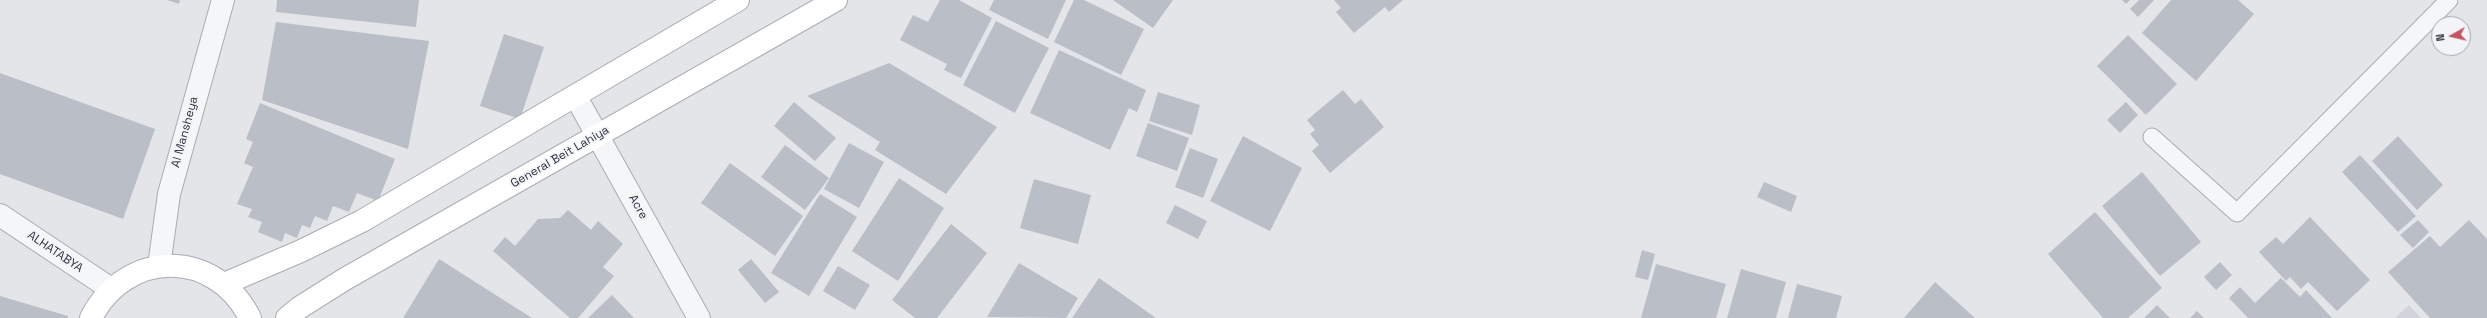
<!DOCTYPE html>
<html>
<head>
<meta charset="utf-8">
<style>
  body { margin:0 }
  #map { position:relative; width:2487px; height:318px; overflow:hidden; background:#e3e5e9; font-family:"Space Grotesk",sans-serif }
  canvas { display:block }
  .north { position:absolute; left:2431px; top:16px; width:40px; height:40px; box-sizing:border-box; background:#f2f4f7; border:1px solid #a3a7ae; border-radius:50%; rotate:262deg; font-size:11px; font-weight:700; line-height:16px; text-align:center; color:#2c3340 }
  .north::after { content:''; display:block; margin:auto; width:14px; height:18px; background:#c15561; clip-path:polygon(50% 0,100% 100%,50% 72%,0 100%) }
</style>
</head>
<body>
<div id="map">
<canvas width="2487" height="318"></canvas>
<div class="north">N</div>
</div>
<script>
const c = document.querySelector('canvas').getContext('2d');
c.lineJoin = 'round';
function paint(path, color) {
  c.fillStyle = color;
  c.fill(path, 'evenodd');
}
function stroke(path, color, width, dash) {
  c.strokeStyle = color;
  c.lineWidth = width;
  c.lineCap = dash ? 'butt' : 'round';
  c.setLineDash(dash || []);
  c.stroke(path);
}
function drawText(font, color, halo, rows, align = 'center') {
  c.font = font + ' "Space Grotesk",sans-serif';
  c.lineWidth = 3.5;
  c.setLineDash([]);
  c.textBaseline = 'middle';
  c.strokeStyle = halo;
  c.fillStyle = color;
  for (const [text, x, y, turn = 0] of rows) {
    c.save();
    c.translate(x, y);
    c.rotate((+turn || 0) * Math.PI / 180);
    c.textAlign = isNaN(turn) ? turn : align;
    if (halo) c.strokeText(text, 0, 0);
    c.fillText(text, 0, 0);
    c.restore();
  }
}
const built = new Path2D(`
  M 2409,305 L 2421,318 L 2395,318 Z`);
const building = new Path2D(`
  M 167,0 L 180,0 L 179,4 Z
  M 277,0 L 419,0 L 416,27 L 276,12 Z
  M 940,0 L 959,0 L 992,18 L 961,78 L 944,70 L 947,64 L 900,40 L 913,15 L 928,22 Z
  M 994,0 L 1066,0 L 1048,39 L 989,10 Z
  M 1074,0 L 1084,0 L 1144,29 L 1121,75 L 1054,42 Z
  M 1113,0 L 1173,0 L 1153,28 Z
  M 1334,0 L 1403,0 L 1389,12 L 1385,7 L 1354,33 L 1336,12 L 1341,8 Z
  M 2122,0 L 2130,0 L 2126,4 Z
  M 2139,0 L 2154,0 L 2138,17 L 2130,9 Z
  M 2171,0 L 2238,0 L 2254,14 L 2196,81 L 2142,33 Z
  M 996,21 L 1049,48 L 1015,113 L 963,85 Z
  M 276,22 L 429,41 L 408,149 L 262,100 Z
  M 504,34 L 544,47 L 520,119 L 480,106 Z
  M 2128,35 L 2177,84 L 2146,115 L 2097,66 Z
  M 1059,50 L 1146,90 L 1137,112 L 1129,108 L 1110,150 L 1030,113 Z
  M 889,63 L 997,127 L 946,194 L 875,150 L 880,142 L 807,96 Z
  M 0,73 L 155,129 L 123,219 L 0,174 Z
  M 1343,90 L 1355,104 L 1361,99 L 1384,127 L 1330,173 L 1312,151 L 1319,145 L 1310,134 L 1315,130 L 1307,120 Z
  M 1158,92 L 1200,105 L 1192,135 L 1149,121 Z
  M 794,102 L 836,138 L 815,161 L 774,126 Z
  M 2126,102 L 2138,115 L 2120,133 L 2107,120 Z
  M 260,103 L 395,159 L 378,201 L 357,193 L 349,212 L 333,206 L 327,221 L 315,216 L 310,228 L 302,225 L 297,238 L 285,233 L 282,242 L 258,232 L 262,222 L 248,217 L 252,209 L 237,204 L 253,167 L 244,163 L 253,142 L 246,139 Z
  M 1148,123 L 1189,138 L 1177,171 L 1136,156 Z
  M 1243,136 L 1302,168 L 1270,231 L 1210,201 Z
  M 2398,136 L 2443,185 L 2417,210 L 2372,161 Z
  M 849,143 L 884,162 L 859,208 L 824,189 Z
  M 785,145 L 829,178 L 805,210 L 761,177 Z
  M 1190,148 L 1218,159 L 1203,198 L 1175,187 Z
  M 2360,155 L 2416,216 L 2398,232 L 2342,172 Z
  M 730,163 L 803,216 L 775,256 L 701,203 Z
  M 2142,172 L 2201,242 L 2160,276 L 2102,206 Z
  M 899,178 L 944,208 L 898,281 L 852,251 Z
  M 1034,179 L 1091,195 L 1078,244 L 1020,228 Z
  M 1764,182 L 1797,196 L 1791,212 L 1757,197 Z
  M 820,194 L 857,217 L 809,296 L 771,273 Z
  M 1175,205 L 1207,221 L 1198,239 L 1166,223 Z
  M 568,210 L 591,230 L 598,221 L 623,244 L 603,267 L 614,276 L 578,318 L 570,318 L 493,251 L 505,237 L 515,246 L 538,219 L 560,218 Z
  M 2095,212 L 2162,288 L 2128,318 L 2103,318 L 2048,254 Z
  M 2310,217 L 2370,280 L 2337,311 L 2308,282 L 2301,289 L 2290,277 L 2286,281 L 2259,252 L 2276,237 L 2283,244 Z
  M 2418,220 L 2429,232 L 2413,248 L 2400,235 Z
  M 2469,220 L 2487,239 L 2487,318 L 2430,318 L 2388,272 L 2430,236 L 2440,247 Z
  M 951,224 L 987,253 L 937,318 L 915,318 L 892,300 Z
  M 1642,250 L 1655,254 L 1648,280 L 1635,277 Z
  M 439,259 L 532,318 L 403,318 Z
  M 751,259 L 779,292 L 765,303 L 738,270 Z
  M 2220,262 L 2232,275 L 2216,290 L 2204,277 Z
  M 1019,263 L 1078,298 L 1066,318 L 987,317 Z
  M 1656,264 L 1726,284 L 1716,318 L 1641,318 Z
  M 838,266 L 870,285 L 855,310 L 823,291 Z
  M 1741,269 L 1786,282 L 1776,318 L 1727,318 Z
  M 1099,278 L 1156,318 L 1072,318 Z
  M 2281,278 L 2300,297 L 2306,290 L 2332,318 L 2248,318 L 2229,298 L 2240,287 L 2255,303 Z
  M 1935,282 L 1975,318 L 1904,318 Z
  M 1797,284 L 1842,296 L 1836,318 L 1788,318 Z
  M 612,295 L 634,318 L 588,318 Z
  M 0,296 L 68,316 L 68,318 L 0,318 Z
  M 2157,305 L 2170,318 L 2144,318 Z
  M 2197,311 L 2204,318 L 2190,318 Z`);
const lane = new Path2D(`
  M 2152,137 L 2237,213 L 2449,0`);
const street = new Path2D(`
  M 576,97 L 699,318
  M 0,215 L 111,289
  M 159,266 L 169,194 L 223,0`);
const secondary = new Path2D(`
  M 224,284 L 301,251 L 362,221 L 738,0
  M 91,318 C 126,249 215,248 250,318
  M 287,318 L 299,308 L 345,279 L 836,0`);
const streetNames = [
  ["Al Mansheya",185,132,-75],
  ["General Beit Lahiya",560,157,-30],
  ["Acre",638,207,61],
  ["ALHATABYA",55,252,34]
];
paint(built, '#d1d4db');
paint(building, '#babec6');
stroke(lane, '#a8acb3', 19);
stroke(street, '#a8acb3', 24);
stroke(secondary, '#a8acb3', 24);
stroke(lane, '#f5f6f8', 17);
stroke(street, '#f5f6f8', 22);
stroke(secondary, '#fff', 22);
drawText('12px', '#2c3340', '#f2f4f7', streetNames);
</script>
</body>
</html>
